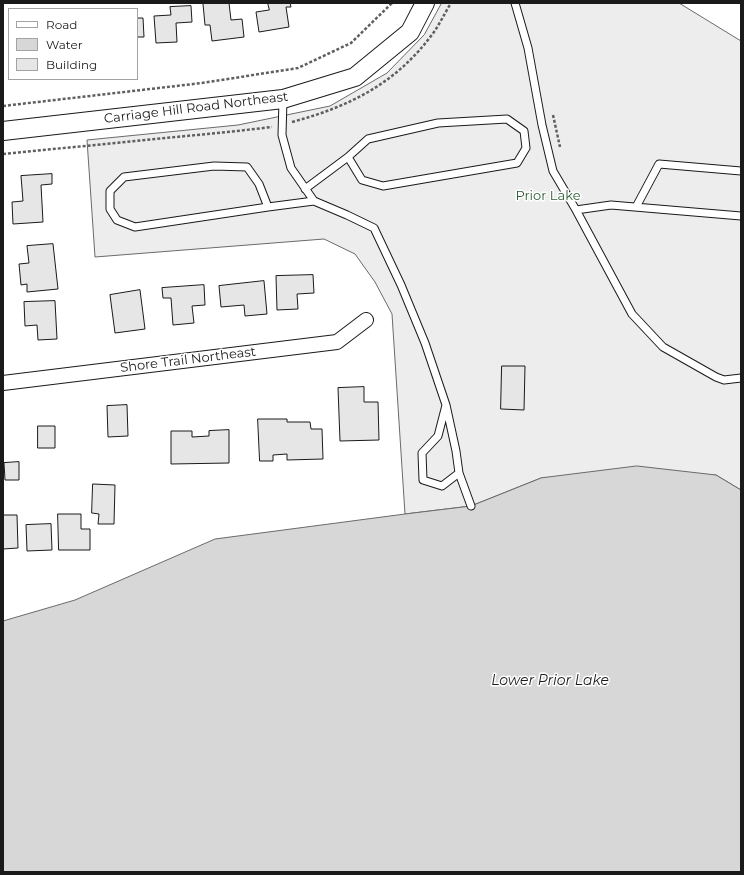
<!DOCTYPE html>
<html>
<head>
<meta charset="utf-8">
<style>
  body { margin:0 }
  #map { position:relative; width:744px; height:875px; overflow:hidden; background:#fff; font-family:Montserrat,sans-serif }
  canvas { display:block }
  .frame { position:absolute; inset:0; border:4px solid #1a1a1a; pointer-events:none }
  .legend { position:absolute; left:8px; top:8px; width:130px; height:72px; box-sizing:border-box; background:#fff; border:1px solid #a3a3a3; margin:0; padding:5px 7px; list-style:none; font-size:12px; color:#1a1a1a }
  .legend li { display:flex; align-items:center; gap:8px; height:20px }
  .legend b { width:20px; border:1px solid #a3a3a3 }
</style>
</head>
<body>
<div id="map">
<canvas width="744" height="875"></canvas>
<div class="frame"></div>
<ul class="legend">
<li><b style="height:5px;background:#fff"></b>Road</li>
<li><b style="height:11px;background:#d7d7d7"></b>Water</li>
<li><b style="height:11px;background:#e6e6e6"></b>Building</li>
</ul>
</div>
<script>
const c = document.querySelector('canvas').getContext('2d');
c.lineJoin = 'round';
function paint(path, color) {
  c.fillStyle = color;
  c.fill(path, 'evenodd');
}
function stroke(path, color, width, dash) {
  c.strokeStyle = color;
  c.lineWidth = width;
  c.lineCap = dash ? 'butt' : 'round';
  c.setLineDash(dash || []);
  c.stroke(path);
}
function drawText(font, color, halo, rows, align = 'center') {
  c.font = font + ' Montserrat,sans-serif';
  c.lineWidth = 3;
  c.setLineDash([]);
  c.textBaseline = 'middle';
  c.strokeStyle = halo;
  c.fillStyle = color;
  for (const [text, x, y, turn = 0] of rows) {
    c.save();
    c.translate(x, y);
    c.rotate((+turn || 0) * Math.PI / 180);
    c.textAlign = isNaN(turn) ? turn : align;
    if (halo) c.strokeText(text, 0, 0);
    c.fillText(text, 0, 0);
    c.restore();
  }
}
const built = new Path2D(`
  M 442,3 L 679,3 L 741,41 L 741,490 L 716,475 L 541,478 L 471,506 L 405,514 L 392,314 L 375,282 L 355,254 L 324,239 L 95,257 L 87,140 L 238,125 L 330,106 L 387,73 L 424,35 Z`);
const water = new Path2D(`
  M 637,466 L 716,475 L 741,490 L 741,872 L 3,872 L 3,621 L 75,600 L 215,539 L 405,514 L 471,506 L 541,478 Z`);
const building = new Path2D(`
  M 212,3 L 229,3 L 231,20 L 242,19 L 244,37 L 212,41 L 210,25 L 205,25 L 203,4 Z
  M 268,3 L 290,3 L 291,7 L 286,7 L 289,27 L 259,32 L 256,12 L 269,10 Z
  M 191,6 L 192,22 L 176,23 L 177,42 L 156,43 L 154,16 L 171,15 L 170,7 Z
  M 137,18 L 143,18 L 144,37 L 137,37 Z
  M 52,174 L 52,184 L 41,185 L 43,222 L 13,224 L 12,202 L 23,201 L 21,176 Z
  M 53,244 L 58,289 L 27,292 L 27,284 L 21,285 L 19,264 L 29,263 L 27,246 Z
  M 313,275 L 314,293 L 297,294 L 298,309 L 277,310 L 276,276 Z
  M 264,281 L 267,314 L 245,316 L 244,305 L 221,307 L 219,286 Z
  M 204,285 L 205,305 L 192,306 L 194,323 L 173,325 L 171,298 L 163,298 L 162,288 Z
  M 140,290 L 145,329 L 115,333 L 110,295 Z
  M 55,301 L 57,339 L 38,340 L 37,325 L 25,326 L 24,302 Z
  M 502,366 L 525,366 L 524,410 L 501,409 Z
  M 364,387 L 364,402 L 378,402 L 379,440 L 340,441 L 338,388 Z
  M 127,405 L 128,436 L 108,437 L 107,406 Z
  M 258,419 L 287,419 L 287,422 L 310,422 L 311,429 L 322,429 L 323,459 L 287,460 L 287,454 L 273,455 L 273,461 L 260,461 Z
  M 38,426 L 55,426 L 55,448 L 38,448 Z
  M 229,430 L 229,463 L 171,464 L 171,431 L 192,431 L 192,437 L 209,436 L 209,431 Z
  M 19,462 L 19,480 L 5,480 L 4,463 Z
  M 93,484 L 115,485 L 114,524 L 98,524 L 99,514 L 92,513 Z
  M 58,514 L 81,514 L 81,529 L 90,529 L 90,550 L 59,550 Z
  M 3,515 L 17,515 L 18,548 L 3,549 Z
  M 51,524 L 52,550 L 27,551 L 26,525 Z`);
const path = new Path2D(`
  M 3,106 L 202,83 L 298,68 L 351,43 L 392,3
  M 553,115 L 560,147
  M 292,122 C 351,106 397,83 434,32 C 440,23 445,13 451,3
  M 3,154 L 237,131 L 272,127`);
const service = new Path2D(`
  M 515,3 L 528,48 L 542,125 L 553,171 L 576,210 L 632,314 L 663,347 L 716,377 L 724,380 L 741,378
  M 283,100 L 282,135 L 291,168 L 314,201 L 347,215 L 374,228 L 401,285 L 425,343 L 446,405 L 438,436 L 422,453 L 423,480 L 442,486 L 459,473 L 456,451 L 446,405
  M 305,189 L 348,157 L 362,180 L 383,186 L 517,163 L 526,148 L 524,131 L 507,119 L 438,123 L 368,139 L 348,157
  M 268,207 L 135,227 L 117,220 L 110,209 L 110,191 L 124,177 L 214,166 L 247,167 L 259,184 L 268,207 L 314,201
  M 636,207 L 659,164 L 741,171
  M 576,210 L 611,205 L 741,216
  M 459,473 L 471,506`);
const minor = new Path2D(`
  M 3,383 L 337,342 L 366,320`);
const tertiary = new Path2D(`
  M 3,131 L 283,99 L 355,77 L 410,32 L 425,3`);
const streetNames = [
  ["Carriage Hill Road Northeast",196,108,-7],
  ["Shore Trail Northeast",188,360,-7]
];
const parkNames = [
  ["Prior Lake",548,196]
];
const waterNames = [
  ["Lower Prior Lake",550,681]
];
paint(built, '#ededed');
stroke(built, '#6a6a6a', 1);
paint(water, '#d7d7d7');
stroke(water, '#6a6a6a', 1);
paint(building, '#e6e6e6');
stroke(building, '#1a1a1a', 1);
stroke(service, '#1a1a1a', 9);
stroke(minor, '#1a1a1a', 16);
stroke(tertiary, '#1a1a1a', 20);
stroke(path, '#5f5f5f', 2.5, [3, 2]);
stroke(service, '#fff', 7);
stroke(minor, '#fff', 14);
stroke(tertiary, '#fff', 18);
drawText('13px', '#1a1a1a', '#fff', streetNames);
drawText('13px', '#2b5a34', '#fff', parkNames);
drawText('italic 14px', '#1a1a1a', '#fff', waterNames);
</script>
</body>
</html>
